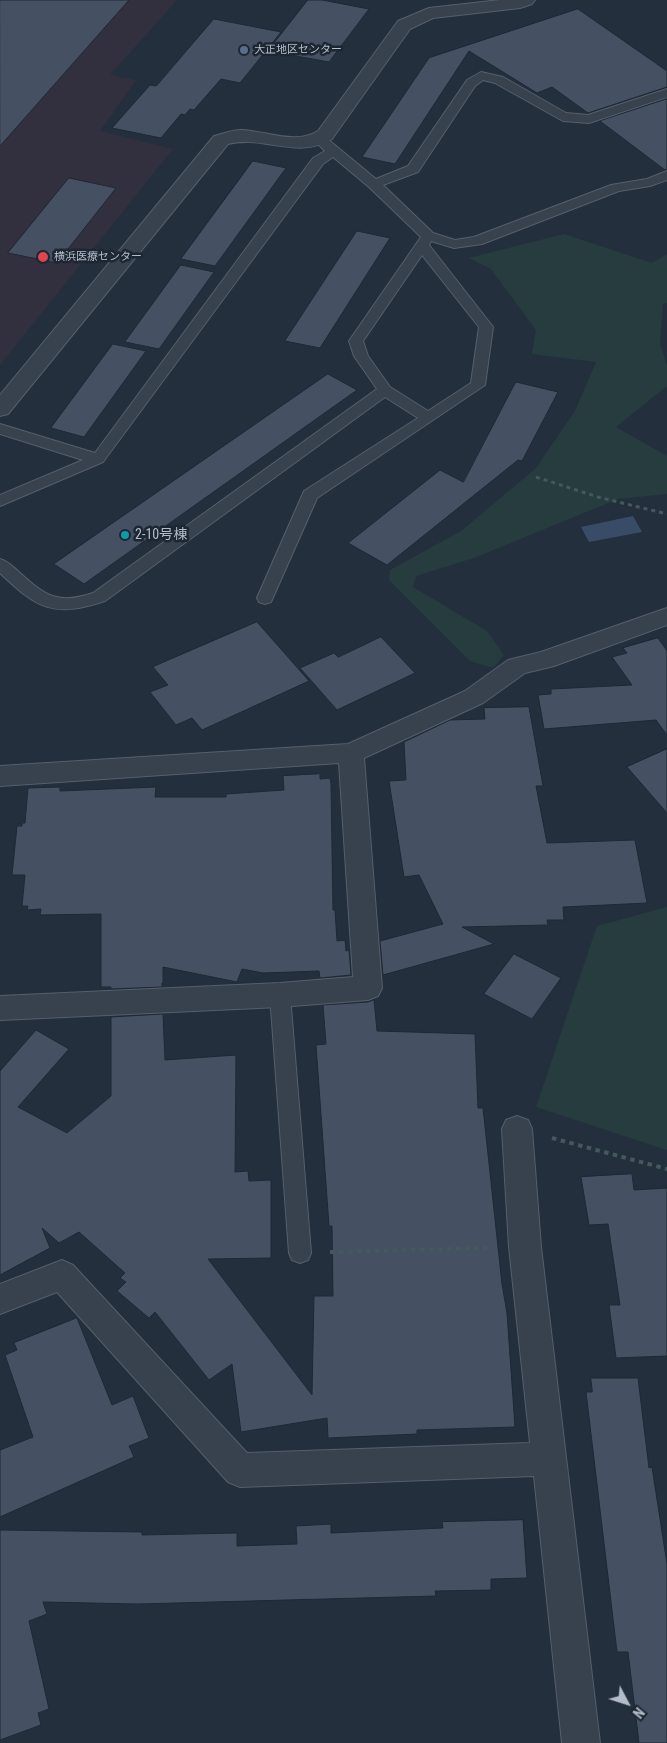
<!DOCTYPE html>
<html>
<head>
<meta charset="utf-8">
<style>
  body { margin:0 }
  #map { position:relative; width:667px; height:1743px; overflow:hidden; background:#242f3e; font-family:"Roboto Condensed",sans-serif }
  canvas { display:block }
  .north { position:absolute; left:602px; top:1678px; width:50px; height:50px; -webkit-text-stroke:4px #1d2633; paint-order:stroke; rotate:130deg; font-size:14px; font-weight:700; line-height:20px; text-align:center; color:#b4bcc9 }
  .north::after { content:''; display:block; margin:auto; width:18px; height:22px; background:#b4bcc9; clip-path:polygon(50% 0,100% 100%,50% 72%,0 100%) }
</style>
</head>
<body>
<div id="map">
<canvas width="667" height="1743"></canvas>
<div class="north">N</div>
</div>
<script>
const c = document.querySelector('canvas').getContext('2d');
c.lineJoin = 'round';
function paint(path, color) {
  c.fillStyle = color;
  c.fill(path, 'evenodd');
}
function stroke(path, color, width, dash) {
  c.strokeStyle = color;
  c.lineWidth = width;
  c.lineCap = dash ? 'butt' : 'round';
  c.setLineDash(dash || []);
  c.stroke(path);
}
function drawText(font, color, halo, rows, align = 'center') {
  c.font = font + ' "Roboto Condensed","Noto Sans JP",sans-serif';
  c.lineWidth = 5;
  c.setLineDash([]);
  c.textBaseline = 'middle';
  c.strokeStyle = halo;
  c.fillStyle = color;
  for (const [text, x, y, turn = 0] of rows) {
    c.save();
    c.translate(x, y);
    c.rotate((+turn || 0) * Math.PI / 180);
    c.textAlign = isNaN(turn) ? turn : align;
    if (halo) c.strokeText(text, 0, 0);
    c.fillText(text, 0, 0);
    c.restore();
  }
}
const medical = new Path2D(`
  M 0,0 L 177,0 L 110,75 L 136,80 L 100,131 L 173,149 L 0,365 Z`);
const green = new Path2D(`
  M 564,234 L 652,263 L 667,254 L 667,303 L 663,304 L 660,343 L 667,365 L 667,386 L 616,427 L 667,456 L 667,494 L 618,499 L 474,558 L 416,576 L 413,587 L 487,631 L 504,655 L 493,668 L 470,661 L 389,580 L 390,570 L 461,531 L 536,468 L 575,411 L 596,362 L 532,354 L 536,330 L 491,269 L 469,258 Z
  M 667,907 L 667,1150 L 536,1107 L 597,926 Z`);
const water = new Path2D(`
  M 633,516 L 642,532 L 589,542 L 581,527 Z`);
const building = new Path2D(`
  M 0,0 L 129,0 L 0,146 Z
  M 308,0 L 322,0 L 369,9 L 329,62 L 268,51 Z
  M 578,9 L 667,71 L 667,87 L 588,113 L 552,87 L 537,93 L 469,51 L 395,164 L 362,157 L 429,58 Z
  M 214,19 L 281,32 L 240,83 L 221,79 L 194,110 L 190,109 L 185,115 L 181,114 L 161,138 L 112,128 L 150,85 L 156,86 Z
  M 667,99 L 667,169 L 665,170 L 600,121 Z
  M 253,161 L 286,168 L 215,266 L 181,259 Z
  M 69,178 L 116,188 L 57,263 L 8,253 Z
  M 357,231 L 390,238 L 320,348 L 285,341 Z
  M 181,265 L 214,272 L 159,349 L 125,342 Z
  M 113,344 L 146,351 L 84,437 L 51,428 Z
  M 328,374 L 357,390 L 84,584 L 54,564 Z
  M 516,382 L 558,392 L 522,461 L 518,460 L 387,565 L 348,543 L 440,470 L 463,482 Z
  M 257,622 L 309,681 L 202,730 L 192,718 L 176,725 L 150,692 L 168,685 L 153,667 Z
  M 381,637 L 415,673 L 337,710 L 300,668 L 334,653 L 338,657 Z
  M 658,638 L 667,651 L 667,735 L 656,720 L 544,729 L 538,695 L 551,694 L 551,689 L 632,685 L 612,657 L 627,653 L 623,648 Z
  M 529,707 L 543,786 L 536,786 L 547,843 L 635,840 L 647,903 L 563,907 L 564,920 L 547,920 L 548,925 L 462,927 L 494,944 L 383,975 L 380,941 L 443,924 L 419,875 L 404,877 L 389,781 L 406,780 L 404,742 L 450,720 L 485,719 L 484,708 Z
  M 667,749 L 667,813 L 627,767 Z
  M 320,774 L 320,779 L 330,778 L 331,784 L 333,910 L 335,910 L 337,941 L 345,940 L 346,951 L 349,950 L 351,975 L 320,978 L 319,971 L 263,973 L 242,969 L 237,982 L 163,967 L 163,983 L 162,983 L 162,987 L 111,989 L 111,987 L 101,987 L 101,914 L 40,915 L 41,909 L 27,910 L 28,906 L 22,906 L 25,875 L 12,875 L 17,826 L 22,826 L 22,823 L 25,823 L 28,788 L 60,787 L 60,791 L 156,787 L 155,797 L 226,797 L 226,794 L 284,790 L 283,776 Z
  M 514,954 L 561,978 L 532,1019 L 484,994 Z
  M 374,1000 L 377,1031 L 475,1034 L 478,1108 L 483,1108 L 502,1284 L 507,1313 L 515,1427 L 417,1430 L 417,1434 L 328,1438 L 327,1418 L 241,1432 L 232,1364 L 209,1380 L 155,1312 L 149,1318 L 117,1291 L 126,1282 L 120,1278 L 125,1273 L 79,1232 L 59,1243 L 42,1228 L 50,1248 L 0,1275 L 0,1071 L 36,1030 L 69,1049 L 18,1107 L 67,1133 L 111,1096 L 111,1017 L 163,1014 L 165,1060 L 236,1055 L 235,1172 L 248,1171 L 249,1181 L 271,1180 L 271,1258 L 208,1259 L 312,1395 L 314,1296 L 333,1296 L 332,1226 L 329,1226 L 316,1045 L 326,1044 L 323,1005 L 368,1002 Z
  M 632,1174 L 634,1190 L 667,1188 L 667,1356 L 616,1358 L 609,1305 L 620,1305 L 608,1224 L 589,1225 L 581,1177 Z
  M 77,1318 L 112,1405 L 133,1396 L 149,1438 L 129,1446 L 134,1457 L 0,1517 L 0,1450 L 33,1437 L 5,1355 L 17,1350 L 14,1343 Z
  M 591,1378 L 638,1378 L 649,1468 L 652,1467 L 667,1564 L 667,1743 L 639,1743 L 628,1652 L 617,1652 L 586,1392 L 592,1392 Z
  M 523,1520 L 527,1578 L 491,1579 L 491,1590 L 435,1591 L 436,1596 L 138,1604 L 43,1602 L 47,1614 L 29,1621 L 49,1709 L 38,1713 L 41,1725 L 0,1740 L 0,1530 L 142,1532 L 142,1535 L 237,1533 L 237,1546 L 297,1544 L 296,1526 L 331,1524 L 331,1533 L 443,1528 L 442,1522 Z`);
const pathFar1 = new Path2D(`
  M 536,477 L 598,497 L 667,514`);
const path = new Path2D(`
  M 552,1138 L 667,1169
  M 330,1252 L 489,1248`);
const service = new Path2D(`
  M 481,72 L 503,77 L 566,113 L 588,115 L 667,89 L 667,97 L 589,123 L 563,121 L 495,83 L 483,80 L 475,86 L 418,172 L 383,185 L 433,233 L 455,240 L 474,237 L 611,185 L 647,179 L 667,171 L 667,180 L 650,186 L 619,191 L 482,244 L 454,248 L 431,241 L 429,245 L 493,327 L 485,385 L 317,498 L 271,602 L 265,604 L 259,602 L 257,598 L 304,491 L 418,418 L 385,397 L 105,601 C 53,618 38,609 0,573 L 0,559 C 8,561 13,567 19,572 C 45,596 58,605 93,593 L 377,389 L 354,356 L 349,341 L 421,237 L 369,187 L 333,157 L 323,164 L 103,462 L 0,506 L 0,495 L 83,460 L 0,434 L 0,424 L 95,453 L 313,158 L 325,151 L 314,140 L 315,137 L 325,137 L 376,179 L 408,166 L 467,80 ZM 422,255 L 479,327 L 471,383 L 428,411 L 390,387 L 368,356 L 363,341 Z
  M 280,987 L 287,989 L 290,995 L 311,1253 L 308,1260 L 300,1263 L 292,1260 L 289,1253 L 270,995 L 273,989 Z`);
const minor = new Path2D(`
  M 500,0 L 535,0 L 532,4 L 520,8 L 433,18 L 410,29 L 332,139 C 298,160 263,135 228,144 L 8,414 L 0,416 L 0,395 L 214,136 C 223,134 232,130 241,130 C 267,131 295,145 318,131 L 398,21 L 429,8 Z
  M 667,608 L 667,625 L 554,666 L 525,673 L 483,703 L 364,758 L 382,988 L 378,996 L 368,1000 L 280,1007 L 0,1020 L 0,996 L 280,983 L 353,977 L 339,763 L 0,786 L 0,766 L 348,744 L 465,691 L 508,660 L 541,652 Z
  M 517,1116 L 528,1120 L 532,1129 L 541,1247 L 600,1743 L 562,1743 L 534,1476 L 240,1487 L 228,1482 L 57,1292 L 0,1314 L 0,1284 L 62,1260 L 73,1265 L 247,1453 L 530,1443 L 509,1247 L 502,1129 L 506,1120 Z`);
const markers = [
  [244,50,5,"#5c6f8a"],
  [43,257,6,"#e0444e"],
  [125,535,5,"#0f9aa8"]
];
const farPoinames = [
  ["大正地区センター",254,50],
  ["横浜医療センター",54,257]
];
const poiNames = [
  ["2-10号棟",135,535]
];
paint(medical, '#32303f');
paint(green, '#263c3f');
paint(water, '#394c67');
paint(building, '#455162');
stroke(building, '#1f2835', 1);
stroke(service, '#565f6c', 2);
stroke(minor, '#565f6c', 2);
stroke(pathFar1, '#44595c', 3, [4, 4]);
stroke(path, '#44595c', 4, [4.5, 4.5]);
paint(service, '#38414e');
paint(minor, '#38414e');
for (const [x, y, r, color] of markers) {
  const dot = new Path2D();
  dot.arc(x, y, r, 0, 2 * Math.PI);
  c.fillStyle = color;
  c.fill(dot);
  stroke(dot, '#1d2633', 2);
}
drawText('11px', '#b4bcc9', '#1d2633', farPoinames, 'left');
drawText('14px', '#b4bcc9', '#1d2633', poiNames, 'left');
</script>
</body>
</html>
